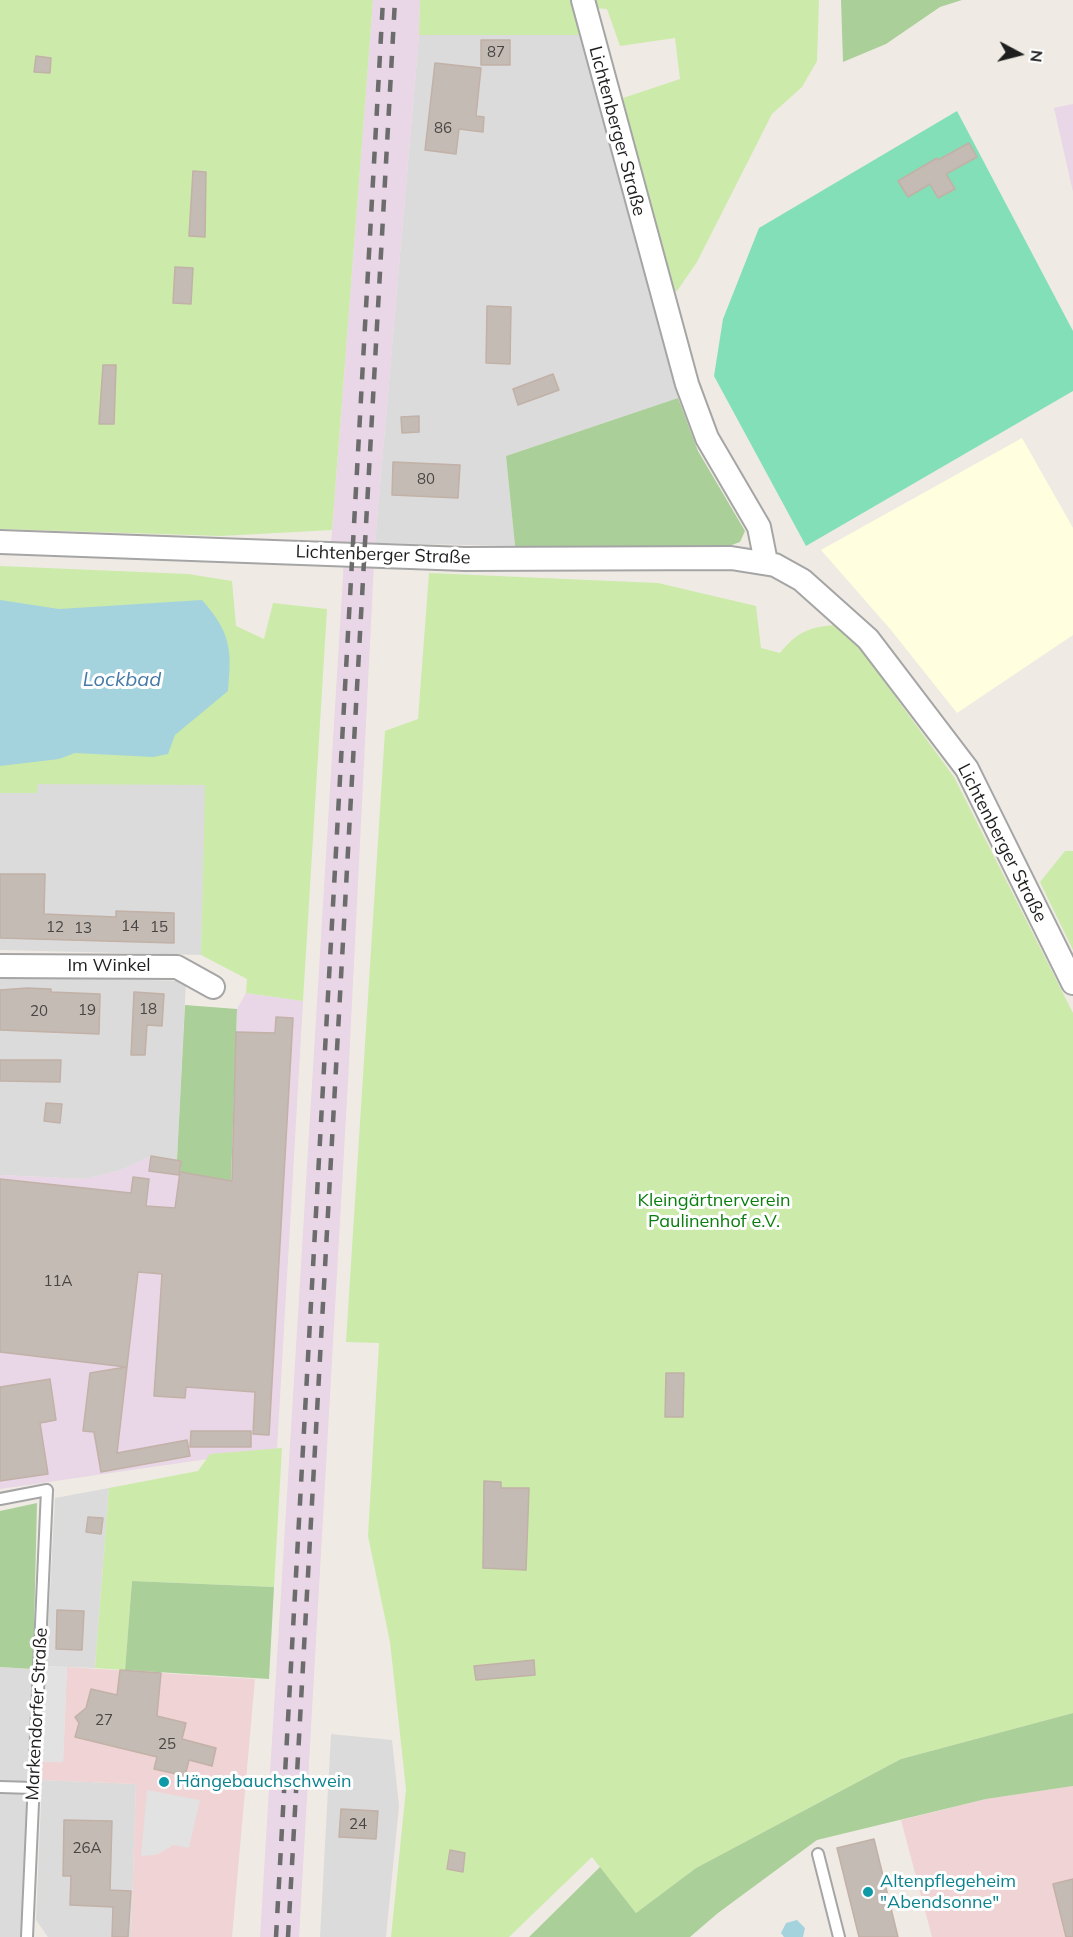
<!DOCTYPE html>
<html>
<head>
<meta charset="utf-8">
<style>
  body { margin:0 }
  #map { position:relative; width:1073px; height:1937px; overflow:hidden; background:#efebe4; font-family:Mulish,sans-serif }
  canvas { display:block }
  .north { position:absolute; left:989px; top:24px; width:60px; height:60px; -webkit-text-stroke:4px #fff; paint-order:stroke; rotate:97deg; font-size:16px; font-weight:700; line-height:24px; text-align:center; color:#1e1e1e }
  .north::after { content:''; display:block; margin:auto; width:21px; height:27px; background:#1e1e1e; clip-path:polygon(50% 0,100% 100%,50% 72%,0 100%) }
</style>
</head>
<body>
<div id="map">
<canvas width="1073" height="1937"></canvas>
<div class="north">N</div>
</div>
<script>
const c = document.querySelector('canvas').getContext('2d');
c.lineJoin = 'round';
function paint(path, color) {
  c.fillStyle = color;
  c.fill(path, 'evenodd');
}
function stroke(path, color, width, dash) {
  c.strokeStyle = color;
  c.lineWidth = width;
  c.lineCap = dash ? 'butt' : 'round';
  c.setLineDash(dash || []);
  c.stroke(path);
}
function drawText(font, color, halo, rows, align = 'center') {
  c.font = font + ' Mulish,sans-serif';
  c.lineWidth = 6;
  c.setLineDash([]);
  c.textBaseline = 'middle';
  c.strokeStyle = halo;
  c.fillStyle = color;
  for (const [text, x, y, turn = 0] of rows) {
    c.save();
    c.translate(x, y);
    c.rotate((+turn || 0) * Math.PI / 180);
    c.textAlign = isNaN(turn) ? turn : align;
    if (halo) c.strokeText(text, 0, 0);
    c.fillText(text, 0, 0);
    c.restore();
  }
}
const residential = new Path2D(`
  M 419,35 L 582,35 L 678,398 L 506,456 L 515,546 L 375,543 Z
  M 151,783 L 206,785 L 201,955 L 0,950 L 0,793 L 37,793 L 37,784 Z
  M 0,976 L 186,981 L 177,1160 L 151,1156 L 119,1171 L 84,1179 L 0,1175 Z
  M 109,1488 L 95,1668 L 46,1666 L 55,1498 Z
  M 0,1667 L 33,1669 L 28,1779 L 24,1783 L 0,1783 Z
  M 331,1734 L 392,1740 L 399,1806 L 386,1937 L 320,1937 Z
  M 42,1780 L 136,1784 L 131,1937 L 48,1937 L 36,1920 Z
  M 0,1791 L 23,1792 L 28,1795 L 22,1937 L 0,1937 Z`);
const commercial = new Path2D(`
  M 67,1667 L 255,1679 L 232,1937 L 131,1937 L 136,1784 L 42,1780 L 42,1762 L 63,1762 Z
  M 1073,1786 L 1073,1937 L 932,1937 L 901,1820 L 986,1799 Z`);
const industrial = new Path2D(`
  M 373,0 L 420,0 L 419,35 L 375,543 L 348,1081 L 299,1937 L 260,1937 L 343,576 L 344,544 L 331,544 Z
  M 1073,104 L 1073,192 L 1054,108 Z
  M 246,993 L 303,1001 L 277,1449 L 0,1489 L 0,1175 L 84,1179 L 119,1171 L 151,1156 L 181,1160 L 180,1172 L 231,1181 L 237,1009 Z`);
const education = new Path2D(`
  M 1022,438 L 1073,528 L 1073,635 L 957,713 L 891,630 L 821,550 Z`);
const grass = new Path2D(`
  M 0,0 L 373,0 L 332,530 L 221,536 L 0,529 Z
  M 420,0 L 573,0 L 582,35 L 419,35 Z
  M 592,0 L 819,0 L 817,61 L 802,87 L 772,114 L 697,262 L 677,291 L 668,289 L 623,98 L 680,79 L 675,38 L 620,46 L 607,9 L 594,8 Z
  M 0,566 L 188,574 L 232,581 L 236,626 L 264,639 L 273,603 L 327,609 L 303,1001 L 246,993 L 247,979 L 201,955 L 205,785 L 38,784 L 37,793 L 0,793 Z
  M 429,573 L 658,583 L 756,606 L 761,648 L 780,653 C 797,632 809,627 835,625 L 856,643 L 954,777 L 1073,1013 L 1073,1713 L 901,1759 L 696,1868 L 636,1913 L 592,1857 L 509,1937 L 391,1937 L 406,1789 L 390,1642 L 368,1536 L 379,1343 L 346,1342 L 385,731 L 418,719 Z
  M 1065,851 L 1073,851 L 1073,950 L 1040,882 Z
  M 282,1448 L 274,1587 L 132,1581 L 125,1670 L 95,1668 L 109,1488 L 198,1471 L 210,1454 Z`);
const forest = new Path2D(`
  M 841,0 L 962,0 L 940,7 L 886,44 L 843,62 Z
  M 678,398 L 698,451 L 745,531 L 740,542 L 729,546 L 515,546 L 506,456 Z
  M 185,1005 L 237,1009 L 231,1181 L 180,1172 L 181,1160 L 177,1160 Z
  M 37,1503 L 33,1669 L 0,1667 L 0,1511 Z
  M 132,1581 L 274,1587 L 269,1679 L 125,1670 Z
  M 1073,1713 L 1073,1786 L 986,1799 L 817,1840 L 718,1913 L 690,1937 L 529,1937 L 600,1867 L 636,1913 L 696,1868 L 901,1759 Z`);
const pitch = new Path2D(`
  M 957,111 L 1073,331 L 1073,391 L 806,546 L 714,376 L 723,319 L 759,228 Z`);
const parking = new Path2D(`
  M 46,1666 L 67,1667 L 63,1762 L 42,1762 Z
  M 147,1790 L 200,1800 L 189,1848 L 174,1845 L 156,1855 L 141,1856 Z`);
const water = new Path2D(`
  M 0,600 L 59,609 L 202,600 C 231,633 232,649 228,691 L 175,735 L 168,754 L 153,757 L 75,753 L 59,759 L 0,766 Z
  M 797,1920 L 805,1928 L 803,1937 L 784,1937 L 781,1933 L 786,1923 Z`);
const building = new Path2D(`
  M 481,40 L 510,40 L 510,65 L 481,65 Z
  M 36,56 L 51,58 L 50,73 L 34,72 Z
  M 435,63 L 481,68 L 476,116 L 484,117 L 483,132 L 459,129 L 456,154 L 425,150 Z
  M 969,143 L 977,157 L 946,174 L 955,189 L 938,198 L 930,184 L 908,197 L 898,181 L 937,158 L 938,160 Z
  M 193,171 L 206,172 L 205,237 L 189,236 Z
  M 175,267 L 193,268 L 191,304 L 173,303 Z
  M 487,306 L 511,307 L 510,364 L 486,363 Z
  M 103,365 L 116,365 L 114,424 L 99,424 Z
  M 553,374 L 559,390 L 518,405 L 513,389 Z
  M 419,416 L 419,432 L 402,433 L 401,417 Z
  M 393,462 L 460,465 L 458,498 L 392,495 Z
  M 0,874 L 45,874 L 44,914 L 116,917 L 116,911 L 174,913 L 174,943 L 0,938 Z
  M 27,988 L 51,989 L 51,992 L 100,994 L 99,1034 L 0,1030 L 0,990 Z
  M 134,992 L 164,994 L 162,1026 L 147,1025 L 145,1055 L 131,1055 Z
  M 276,1017 L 293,1018 L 269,1435 L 253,1434 L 255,1392 L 186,1387 L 185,1398 L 154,1396 L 162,1274 L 138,1272 L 117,1453 L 187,1440 L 190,1456 L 101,1472 L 94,1432 L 83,1431 L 90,1373 L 126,1367 L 0,1352 L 0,1179 L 131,1193 L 133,1177 L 149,1179 L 146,1206 L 175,1208 L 180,1172 L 232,1181 L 236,1032 L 275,1033 Z
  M 0,1060 L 61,1060 L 60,1082 L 0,1081 Z
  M 46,1103 L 62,1104 L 60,1123 L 44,1121 Z
  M 151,1156 L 181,1161 L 179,1175 L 149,1171 Z
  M 666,1373 L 684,1373 L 683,1417 L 665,1417 Z
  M 50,1379 L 56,1420 L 40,1423 L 48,1474 L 0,1481 L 0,1387 Z
  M 191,1431 L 251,1431 L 251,1447 L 190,1447 Z
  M 484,1481 L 501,1482 L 501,1488 L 529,1488 L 526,1570 L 483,1568 Z
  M 88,1517 L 103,1518 L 101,1534 L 86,1532 Z
  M 57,1610 L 84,1611 L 82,1650 L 56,1649 Z
  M 534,1660 L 535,1675 L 476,1680 L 474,1666 Z
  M 120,1670 L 161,1673 L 157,1716 L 186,1723 L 182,1739 L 216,1748 L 212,1766 L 189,1760 L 185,1776 L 154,1769 L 157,1757 L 75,1737 L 79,1723 L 75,1717 L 86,1708 L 91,1689 L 117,1695 Z
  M 341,1809 L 378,1811 L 376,1839 L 339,1837 Z
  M 64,1820 L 112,1821 L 110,1890 L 131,1891 L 128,1937 L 112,1937 L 113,1907 L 70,1905 L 71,1876 L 63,1876 Z
  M 874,1839 L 898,1937 L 859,1937 L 837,1848 Z
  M 450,1850 L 465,1853 L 463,1872 L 447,1869 Z
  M 1073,1879 L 1073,1937 L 1066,1937 L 1053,1884 Z`);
const lane = new Path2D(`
  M 0,1499 L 47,1490 L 27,1937
  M 0,1787 L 33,1788
  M 818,1854 L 839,1937`);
const street = new Path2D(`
  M 583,0 L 687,384 L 707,438 L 759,527 L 766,562
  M 0,542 L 465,559 L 731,558 L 775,565 L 802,580 L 868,639 L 967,769 L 1073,983
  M 0,966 L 177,967 L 213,987`);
const rail = new Path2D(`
  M 276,1937 L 383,0
  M 288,1937 L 395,0`);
const markers = [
  [164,1782,6,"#0f9aa8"],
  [868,1892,6,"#0f9aa8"]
];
const numberNames = [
  ["87",496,52],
  ["86",443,128],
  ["80",426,479],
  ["14",130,926],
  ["12",55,927],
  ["15",159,927],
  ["13",83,928],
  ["18",148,1009],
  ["19",87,1010],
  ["20",39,1011],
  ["11A",58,1281],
  ["27",104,1720],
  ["25",167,1744],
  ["24",358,1824],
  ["26A",87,1848]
];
const streetNames = [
  ["Lichtenberger Straße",617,131,75],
  ["Lichtenberger Straße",383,555,2],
  ["Lichtenberger Straße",1002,843,63],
  ["Im Winkel",109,966],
  ["Markendorfer Straße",37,1714,-87]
];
const parkNames = [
  ["Kleingärtnerverein",714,1201],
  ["Paulinenhof e.V.",714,1222]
];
const cultureNames = [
  ["Hängebauchschwein",176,1782],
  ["Altenpflegeheim",880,1882],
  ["\"Abendsonne\"",880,1903]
];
const waterNames = [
  ["Lockbad",122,680]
];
paint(residential, '#dcdbdb');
paint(commercial, '#f0d3d4');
paint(industrial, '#e9d6e6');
paint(education, '#fffede');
paint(grass, '#cceaaa');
paint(forest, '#abcf99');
paint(pitch, '#82dfb7');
paint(parking, '#e2e2e2');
paint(water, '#a4d3dd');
paint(building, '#c4bbb4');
stroke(building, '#c1b1a7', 1.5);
stroke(lane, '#a5a5a5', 14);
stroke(street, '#a5a5a5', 26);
stroke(lane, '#fff', 10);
stroke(street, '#fff', 22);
stroke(rail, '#6c6c6c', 4.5, [12, 12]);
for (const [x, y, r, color] of markers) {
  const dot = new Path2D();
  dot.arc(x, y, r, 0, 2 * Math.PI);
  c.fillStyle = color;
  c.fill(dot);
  stroke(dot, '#fff', 2);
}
drawText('15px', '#484544', null, numberNames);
drawText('18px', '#1e1e1e', '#fff', streetNames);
drawText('18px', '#0b7e0f', '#fff', parkNames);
drawText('18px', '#0d838f', '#fff', cultureNames, 'left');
drawText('italic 20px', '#477ba7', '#fff', waterNames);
</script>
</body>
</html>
